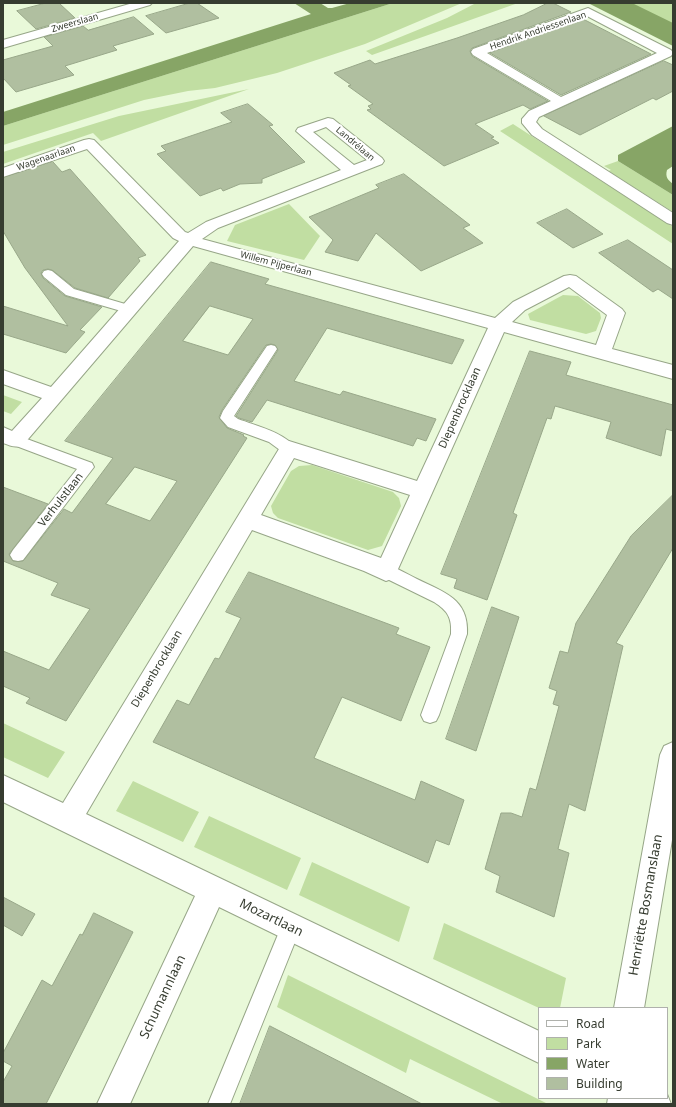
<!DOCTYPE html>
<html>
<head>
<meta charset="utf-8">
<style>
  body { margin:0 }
  #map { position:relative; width:676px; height:1107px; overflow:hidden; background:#e9f9d9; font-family:"Noto Sans",sans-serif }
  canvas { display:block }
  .frame { position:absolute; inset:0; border:4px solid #363c30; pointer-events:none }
  .legend { position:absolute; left:538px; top:1007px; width:130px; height:92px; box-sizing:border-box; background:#fff; border:1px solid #afb1ac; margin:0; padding:5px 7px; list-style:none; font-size:12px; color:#363c30 }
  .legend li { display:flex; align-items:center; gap:8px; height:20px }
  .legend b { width:20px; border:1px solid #afb1ac }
</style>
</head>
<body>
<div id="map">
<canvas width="676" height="1107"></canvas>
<div class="frame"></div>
<ul class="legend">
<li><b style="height:5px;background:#fff"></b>Road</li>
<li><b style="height:11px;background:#c1dea2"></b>Park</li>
<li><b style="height:11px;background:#87a566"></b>Water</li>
<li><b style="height:11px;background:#b0bfa0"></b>Building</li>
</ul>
</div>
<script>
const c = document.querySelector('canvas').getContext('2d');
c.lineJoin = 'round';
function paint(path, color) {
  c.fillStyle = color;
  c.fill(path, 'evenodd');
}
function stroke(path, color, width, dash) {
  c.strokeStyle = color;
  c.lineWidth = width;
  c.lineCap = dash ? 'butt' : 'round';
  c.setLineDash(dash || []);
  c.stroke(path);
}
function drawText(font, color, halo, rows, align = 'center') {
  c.font = font + ' "Noto Sans",sans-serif';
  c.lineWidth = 4;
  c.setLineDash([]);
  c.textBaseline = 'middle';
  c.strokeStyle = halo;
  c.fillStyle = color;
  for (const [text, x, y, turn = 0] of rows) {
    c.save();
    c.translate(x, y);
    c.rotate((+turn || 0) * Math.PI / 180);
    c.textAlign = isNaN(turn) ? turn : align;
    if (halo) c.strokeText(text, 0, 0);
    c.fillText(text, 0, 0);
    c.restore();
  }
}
const green = new Path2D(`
  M 393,3 L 462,3 L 365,44 L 277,73 L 215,88 L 188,91 L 144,100 L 3,145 L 3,126 Z
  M 476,3 L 518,3 L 372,55 L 366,51 L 447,18 Z
  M 609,3 L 673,3 L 673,34 Z
  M 249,89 L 101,141 L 93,133 L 3,164 L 3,152 L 119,116 Z
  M 513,124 L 673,227 L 673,244 L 500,131 Z
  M 618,161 L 673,195 L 673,212 L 608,171 L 611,170 L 604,166 Z
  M 289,204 L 320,236 L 304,260 L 227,241 L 235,225 Z
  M 563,295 L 578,296 L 600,313 L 601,318 L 596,331 L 586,334 L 530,320 L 528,314 Z
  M 3,395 L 22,402 L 11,414 L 3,411 Z
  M 312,465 L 393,492 L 399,498 L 401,506 L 382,546 L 368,550 L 278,518 L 273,513 L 271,506 L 291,471 L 299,466 Z
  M 3,723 L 65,752 L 48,778 L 3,757 Z
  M 133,781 L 199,812 L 183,842 L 116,811 Z
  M 209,816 L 301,858 L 287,890 L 194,847 Z
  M 312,862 L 410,907 L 399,942 L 299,895 Z
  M 444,923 L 566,978 L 560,1008 L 539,1008 L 433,959 Z
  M 288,975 L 548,1104 L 503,1104 L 410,1059 L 406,1073 L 277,1007 Z`);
const water = new Path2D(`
  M 294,3 L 320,3 L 328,8 L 332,8 L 350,3 L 393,3 L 3,126 L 3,112 L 311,14 Z
  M 588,3 L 632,3 L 673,23 L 673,46 Z
  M 673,126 L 673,166 L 667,170 C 665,177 668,180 673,184 L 673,195 L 618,161 L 618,155 Z`);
const building = new Path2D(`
  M 46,3 L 59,3 L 75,18 L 36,29 L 17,11 Z
  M 190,3 L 197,3 L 219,18 L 166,33 L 146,16 Z
  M 548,3 L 553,3 L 571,12 L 472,48 L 470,51 L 472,56 L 548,101 L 530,109 L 523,105 L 475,124 L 494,137 L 491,138 L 499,143 L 444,166 L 367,110 L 371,109 L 368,106 L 373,104 L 348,86 L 351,85 L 334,73 L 370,60 L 375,64 L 457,38 L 523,15 Z
  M 134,17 L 154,34 L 113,46 L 117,50 L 65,66 L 74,75 L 16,92 L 3,78 L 3,60 L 53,46 L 44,37 L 83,26 L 88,30 Z
  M 583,19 L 651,54 L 561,95 L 490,53 Z
  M 664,61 L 673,65 L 673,91 L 656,100 L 653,98 L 580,135 L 544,116 Z
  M 248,104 L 273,125 L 269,126 L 305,162 L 262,179 L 262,183 L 240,184 L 223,191 L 221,188 L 200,196 L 157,154 L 166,151 L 161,146 L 232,122 L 221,113 Z
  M 53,162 L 62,172 L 70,169 L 146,255 L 138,258 L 140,261 L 108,298 L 75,288 L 52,270 L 48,269 L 43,270 L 41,273 L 43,278 L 65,296 L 102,307 L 80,330 L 85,332 L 66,353 L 3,334 L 3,306 L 68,326 L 25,268 L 3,231 L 3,178 Z
  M 404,174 L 470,225 L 463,228 L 483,243 L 421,271 L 376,233 L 358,261 L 325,252 L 333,240 L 309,217 L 379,188 L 376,185 Z
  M 567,209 L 603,234 L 573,248 L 537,223 Z
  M 628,240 L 673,270 L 673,299 L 658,289 L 653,292 L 599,253 Z
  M 211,262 L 269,279 L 265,284 L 464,340 L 452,364 L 327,328 L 294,381 L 340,395 L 343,391 L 436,419 L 426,441 L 417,438 L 413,446 L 267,400 L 252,422 L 239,418 L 236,416 L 278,350 L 275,345 L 271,344 L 266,345 L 222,410 L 219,417 L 227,428 L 244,435 L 243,436 L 247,438 L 66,721 L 26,703 L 30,698 L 3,686 L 3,651 L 49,670 L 90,609 L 51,595 L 58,583 L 3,561 L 3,487 L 48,504 L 9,554 L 13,561 L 23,561 L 64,509 L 72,513 L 113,458 L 65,441 ZM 210,306 L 253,319 L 228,355 L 183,341 ZM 135,467 L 177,481 L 150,521 L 106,504 Z
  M 530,351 L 571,362 L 566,375 L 673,405 L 673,431 L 666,429 L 661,456 L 606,438 L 611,422 L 555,406 L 551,419 L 547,418 L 513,513 L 517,515 L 487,600 L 454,588 L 457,579 L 441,574 Z
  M 673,495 L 673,548 L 616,643 L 623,646 L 585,811 L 569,804 L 558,849 L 569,853 L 554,917 L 496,892 L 500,876 L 485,869 L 501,813 L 511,813 L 522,817 L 530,788 L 536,790 L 559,706 L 553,704 L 557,691 L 549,688 L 560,651 L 568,653 L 576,623 L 631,536 Z
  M 249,572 L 399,628 L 396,634 L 430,647 L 401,721 L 342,697 L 314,758 L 415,800 L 421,781 L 464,800 L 449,845 L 436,840 L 428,863 L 153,742 L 177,700 L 189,705 L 215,658 L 219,659 L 241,618 L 226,612 Z
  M 492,607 L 519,617 L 476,751 L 446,739 Z
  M 3,897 L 35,914 L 22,936 L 3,925 Z
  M 94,913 L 133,932 L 46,1104 L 3,1104 L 3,1082 L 12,1066 L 3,1061 L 3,1053 L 42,980 L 52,986 L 80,934 L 82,935 Z
  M 270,1026 L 422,1104 L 240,1104 Z`);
const service = new Path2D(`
  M 48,270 L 52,271 L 74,289 L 132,306 L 134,309 L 132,312 L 128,313 L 66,295 L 44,277 L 42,274 L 44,271 Z
  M 271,345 L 275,346 L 277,349 L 234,416 L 238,419 C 254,425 287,433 296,449 L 294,453 L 289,454 L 284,453 L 269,442 L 228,427 L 220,418 L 223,411 L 267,346 Z
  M 16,435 L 92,463 L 94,467 L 23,560 L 18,561 L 13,560 L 10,555 L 13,550 L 77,469 L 11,444 L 9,440 L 11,436 Z
  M 386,564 C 397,568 407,574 417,579 C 444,592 469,599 467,634 L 439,715 L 436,721 L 430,723 L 424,721 L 421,715 L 451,634 C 452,618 448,611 434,602 L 381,576 L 378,571 L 381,566 Z
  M 291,917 L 298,920 L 301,927 L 230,1104 L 208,1104 L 284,920 Z`);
const minor = new Path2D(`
  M 133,3 L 152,3 L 150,5 L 3,48 L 3,40 Z
  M 588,8 L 671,50 L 673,53 L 671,56 L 539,117 L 536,122 L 542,129 L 673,213 L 673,225 L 667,223 L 532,135 L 522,123 L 522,119 L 529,111 L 551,101 L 473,55 L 471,52 L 473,49 ZM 587,16 L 657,53 L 561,97 L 487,53 Z
  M 328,118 L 333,119 L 382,158 L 384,161 L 382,164 L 218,228 L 202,239 L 495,318 L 513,302 L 564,276 L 570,275 L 576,276 L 622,309 L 625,313 L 612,349 L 673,365 L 673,379 L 504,332 L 394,578 L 386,581 L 364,571 L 252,530 L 86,814 L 539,1031 L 539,1063 L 219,907 L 130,1104 L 97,1104 L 195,896 L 3,802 L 3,775 L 63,803 L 282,444 L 289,441 L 417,481 L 488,328 L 193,246 L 23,445 C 15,448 11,446 3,443 L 3,427 L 12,431 L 42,398 L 3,384 L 3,370 L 51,387 L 179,241 L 173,238 L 87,149 L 3,177 L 3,168 L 84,140 L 89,139 L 94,140 L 185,232 L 188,233 L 206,222 L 341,170 L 296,131 L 298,128 ZM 326,127 L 367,160 L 354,165 L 313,132 ZM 569,287 L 607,315 L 596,345 L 512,322 L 525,310 ZM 294,458 L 410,495 L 381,558 L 261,515 Z
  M 673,742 L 673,834 L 644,1008 L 614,1008 L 660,755 L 664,746 Z
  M 667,1094 L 671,1104 L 607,1104 L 608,1098 L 667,1098 Z`);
const farStreetnames = [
  ["Zweerslaan",75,23,-16],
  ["Hendrik Andriessenlaan",538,31,-19],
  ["Landrélaan",355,144,40],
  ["Wagenaarlaan",46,158,-19],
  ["Willem Pijperlaan",276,264,15]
];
const streetNames = [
  ["Diepenbrocklaan",460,408,-66],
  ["Verhulstlaan",61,500,-52],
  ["Diepenbrocklaan",157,669,-59]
];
const nearStreetnames = [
  ["Henriëtte Bosmanslaan",646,905,-80],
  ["Mozartlaan",271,918,26],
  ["Schumannlaan",163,997,-65]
];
paint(green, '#c1dea2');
paint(water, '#87a566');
paint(building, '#b0bfa0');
stroke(building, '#98a789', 1);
stroke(service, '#97a688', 2);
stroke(minor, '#97a688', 2);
paint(service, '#fff');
paint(minor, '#fff');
drawText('9px', '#363c30', '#fff', farStreetnames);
drawText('11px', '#363c30', '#fff', streetNames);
drawText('13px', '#363c30', '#fff', nearStreetnames);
</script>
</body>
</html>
